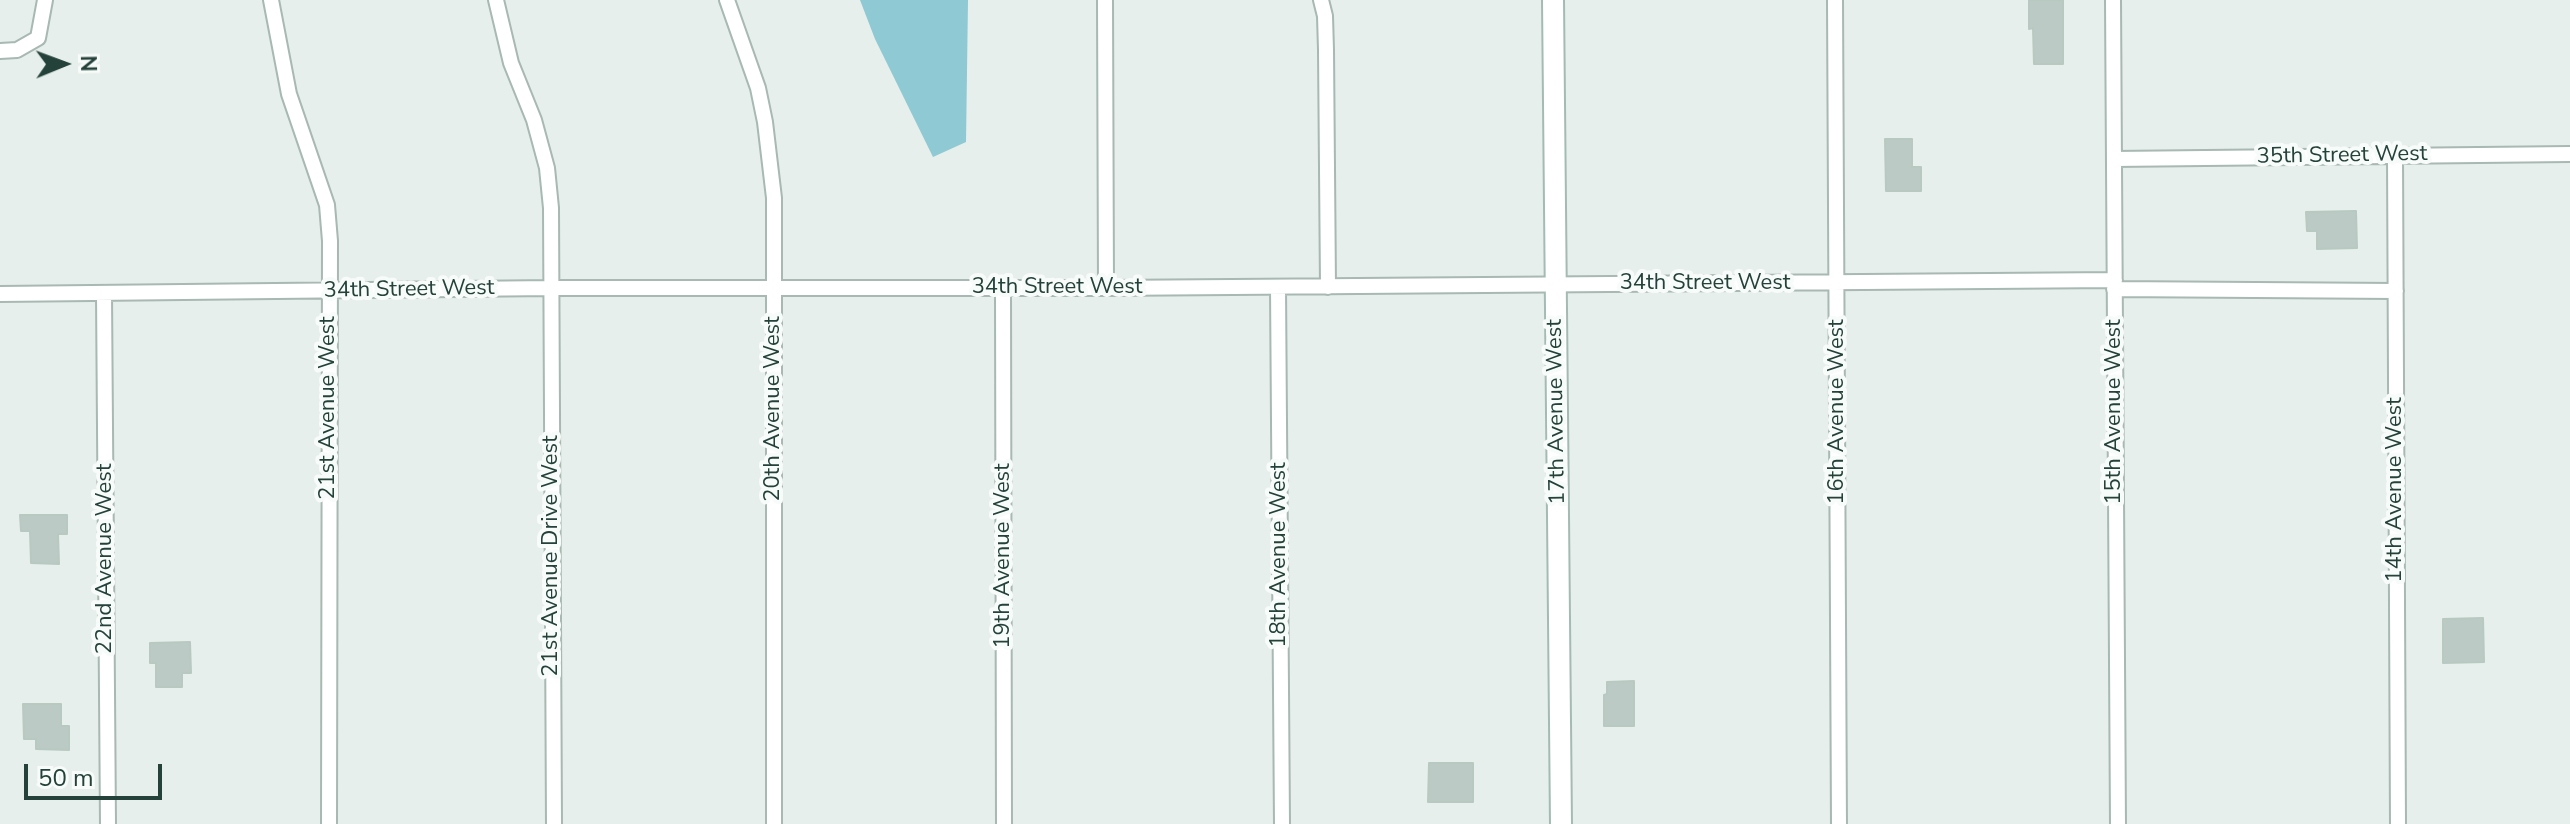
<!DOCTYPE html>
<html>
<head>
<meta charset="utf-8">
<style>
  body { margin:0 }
  #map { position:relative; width:2570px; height:824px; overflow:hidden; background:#e6efeb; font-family:"Nunito Sans",sans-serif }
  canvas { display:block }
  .north { position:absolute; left:24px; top:24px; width:80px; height:80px; -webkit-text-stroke:6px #f7fbf9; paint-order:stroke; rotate:89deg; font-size:22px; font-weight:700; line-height:32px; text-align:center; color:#24423a }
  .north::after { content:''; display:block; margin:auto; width:28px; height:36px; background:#24423a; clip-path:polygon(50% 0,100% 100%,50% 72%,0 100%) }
  .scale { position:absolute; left:24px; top:764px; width:138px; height:36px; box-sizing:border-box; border:4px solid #24423a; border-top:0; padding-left:10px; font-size:24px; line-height:28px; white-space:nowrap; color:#24423a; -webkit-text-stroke:6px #f7fbf9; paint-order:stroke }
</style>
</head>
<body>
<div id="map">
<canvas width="2570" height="824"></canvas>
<div class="north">N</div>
<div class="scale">50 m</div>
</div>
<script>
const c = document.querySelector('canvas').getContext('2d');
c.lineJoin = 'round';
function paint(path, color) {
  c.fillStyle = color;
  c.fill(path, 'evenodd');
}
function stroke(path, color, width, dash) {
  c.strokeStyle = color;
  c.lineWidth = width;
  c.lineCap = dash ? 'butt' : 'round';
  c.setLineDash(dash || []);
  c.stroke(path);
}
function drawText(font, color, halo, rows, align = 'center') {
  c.font = font + ' "Nunito Sans",sans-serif';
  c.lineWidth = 8;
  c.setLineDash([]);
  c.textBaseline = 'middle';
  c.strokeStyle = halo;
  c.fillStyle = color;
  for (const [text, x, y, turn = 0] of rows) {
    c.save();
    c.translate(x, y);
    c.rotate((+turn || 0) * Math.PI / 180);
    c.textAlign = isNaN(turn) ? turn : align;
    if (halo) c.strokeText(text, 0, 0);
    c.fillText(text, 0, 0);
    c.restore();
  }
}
const water = new Path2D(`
  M 860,0 L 968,0 L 966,142 L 933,157 L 875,39 Z`);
const building = new Path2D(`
  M 2029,0 L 2063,0 L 2063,64 L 2034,64 L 2033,28 L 2029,29 Z
  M 1885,139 L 1912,139 L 1912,167 L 1921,167 L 1921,191 L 1886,191 Z
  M 2356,211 L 2357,248 L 2317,249 L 2317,231 L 2307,231 L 2306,212 Z
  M 20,515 L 67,515 L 67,534 L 58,534 L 59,564 L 31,563 L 30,531 L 21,531 Z
  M 2483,618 L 2484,662 L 2443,663 L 2443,619 Z
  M 190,642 L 191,673 L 182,673 L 182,687 L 156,687 L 156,663 L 150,663 L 150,643 Z
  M 1634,681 L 1634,726 L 1604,726 L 1604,695 L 1607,694 L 1607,682 Z
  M 23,704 L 61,704 L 61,726 L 69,726 L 69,750 L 36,749 L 36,739 L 24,739 Z
  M 1429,763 L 1473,763 L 1473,802 L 1428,802 Z`);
const street = new Path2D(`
  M 271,0 L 289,94 L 327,205 L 330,241 L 329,824
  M 496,0 L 511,63 L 534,120 L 547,168 L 551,208 L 554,824
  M 727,0 L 758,88 L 765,122 L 774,198 L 774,824
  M 1105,0 L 1106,288
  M 1321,0 L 1325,16 L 1326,50 L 1328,287
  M 1835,0 L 1839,824
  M 2113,0 L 2118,824
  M 0,51 L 17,50 L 38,38 L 45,0
  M 2395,155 L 2398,824
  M 2114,159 L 2570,154
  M 1278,287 L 1282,824
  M 1003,288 L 1004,824
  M 2114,289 L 2396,291
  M 0,294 L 551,288 L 1106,288 L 2115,280
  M 104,294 L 108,824`);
const secondary = new Path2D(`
  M 1553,0 L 1561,824`);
const streetNames = [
  ["35th Street West",2342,156,-1],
  ["34th Street West",1705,284],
  ["34th Street West",1057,288],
  ["34th Street West",409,290,-1],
  ["21st Avenue West",329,408,-90],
  ["20th Avenue West",774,409,-90],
  ["17th Avenue West",1557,412,-91],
  ["16th Avenue West",1838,412,-90],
  ["15th Avenue West",2115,412,-90],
  ["14th Avenue West",2396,490,-90],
  ["18th Avenue West",1280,555,-90],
  ["21st Avenue Drive West",552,556,-90],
  ["19th Avenue West",1004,556,-90],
  ["22nd Avenue West",106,559,-90]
];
paint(water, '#8ec9d4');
paint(building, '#bbcac4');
stroke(building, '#b8c9c2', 2);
stroke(street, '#a8b8b2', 18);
stroke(secondary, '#a4bbb3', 24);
stroke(street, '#fff', 14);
stroke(secondary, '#fff', 20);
drawText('22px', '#24423a', '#f7fbf9', streetNames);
</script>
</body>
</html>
